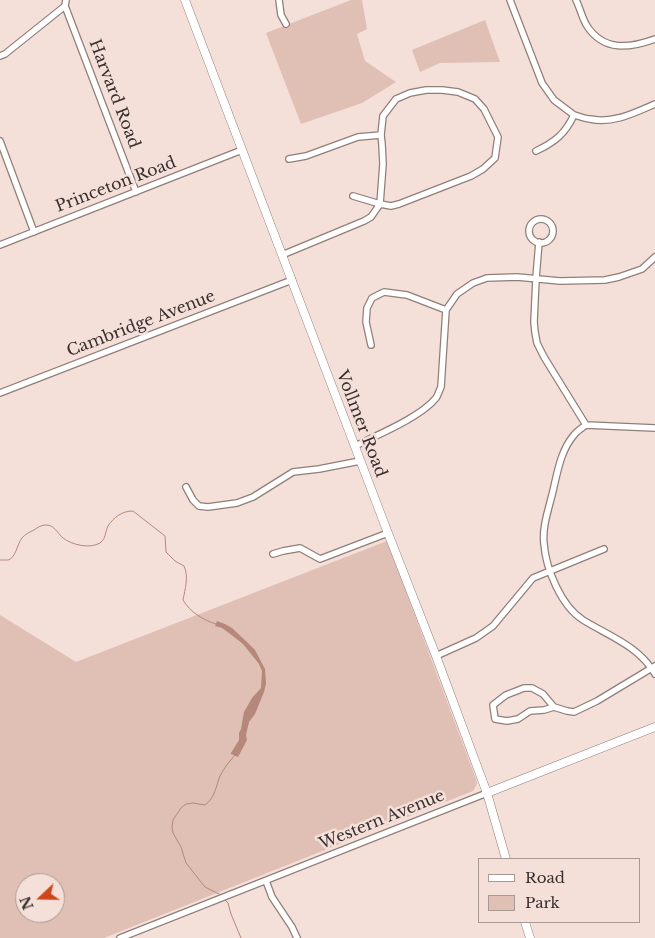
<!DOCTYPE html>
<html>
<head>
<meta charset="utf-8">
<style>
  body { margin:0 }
  #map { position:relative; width:655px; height:938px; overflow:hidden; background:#f4dfd9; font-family:"Libre Baskerville",serif }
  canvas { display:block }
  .legend { position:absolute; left:478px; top:858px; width:162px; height:65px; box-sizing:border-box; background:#f4dfd9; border:1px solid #a99995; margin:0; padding:6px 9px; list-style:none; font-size:15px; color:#38302e }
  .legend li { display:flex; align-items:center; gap:10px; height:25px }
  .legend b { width:25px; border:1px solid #a99995 }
  .north { position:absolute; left:15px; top:873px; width:50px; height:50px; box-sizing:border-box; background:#f4dfd9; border:1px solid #a99995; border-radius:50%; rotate:249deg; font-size:14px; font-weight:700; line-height:20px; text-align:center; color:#38302e }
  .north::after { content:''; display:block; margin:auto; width:18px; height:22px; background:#ce461a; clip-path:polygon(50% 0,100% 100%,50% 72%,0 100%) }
</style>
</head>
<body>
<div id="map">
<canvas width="655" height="938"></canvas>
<ul class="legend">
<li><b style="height:6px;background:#fff"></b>Road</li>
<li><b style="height:14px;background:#e0bfb5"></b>Park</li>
</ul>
<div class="north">N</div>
</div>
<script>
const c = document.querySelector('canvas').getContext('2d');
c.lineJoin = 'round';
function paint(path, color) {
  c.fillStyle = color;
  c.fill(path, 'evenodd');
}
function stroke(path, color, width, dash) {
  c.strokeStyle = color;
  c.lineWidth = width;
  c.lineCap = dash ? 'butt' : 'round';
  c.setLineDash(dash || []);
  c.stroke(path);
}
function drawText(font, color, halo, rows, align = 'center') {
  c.font = font + ' "Libre Baskerville",serif';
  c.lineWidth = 5;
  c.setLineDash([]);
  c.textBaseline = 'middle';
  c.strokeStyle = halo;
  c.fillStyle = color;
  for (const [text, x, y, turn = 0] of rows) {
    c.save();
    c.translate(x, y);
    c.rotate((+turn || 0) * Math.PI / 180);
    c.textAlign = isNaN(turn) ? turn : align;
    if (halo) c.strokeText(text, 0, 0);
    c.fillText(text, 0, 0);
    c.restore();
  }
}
const green = new Path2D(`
  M 351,0 L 362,0 L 367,29 L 357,34 L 365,61 L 396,82 L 362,103 L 301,124 L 266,33 Z
  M 485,20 L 500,62 L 440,63 L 420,72 L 412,50 Z
  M 387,541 L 476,779 L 477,784 L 473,791 L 104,938 L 0,938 L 0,615 L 76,662 ZM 25,883 L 55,883 L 55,913 L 25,913 Z`);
const water = new Path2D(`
  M 217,621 L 225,624 L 232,628 L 249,644 L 255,650 L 265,669 L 266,684 L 264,692 L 255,714 L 249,722 L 246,735 L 247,740 L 238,757 L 231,754 L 231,753 L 239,740 L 239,733 L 241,729 L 244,712 L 252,698 L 261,688 L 262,671 L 259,664 L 243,644 L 229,633 L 222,628 L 215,626 Z`);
const stream = new Path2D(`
  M 0,560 C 0,560 7,560 8,560 C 16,558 17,544 22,538 C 25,534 30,532 34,530 C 37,528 41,525 45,525 C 54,524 58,534 63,538 C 72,545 90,549 100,543 C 106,539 105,532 108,526 C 114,517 122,511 133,511 L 165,536 L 166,552 L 175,561 L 184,566 C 189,577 185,589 183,600 C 190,612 203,620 216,624
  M 221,895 L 205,887 L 186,863 L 181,847 L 173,833 L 172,827 L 173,820 L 181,808 L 186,804 L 193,803 L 205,805 C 215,798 216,786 220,776 C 224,768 229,762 235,755
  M 225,900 L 228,903 L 231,914 L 241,938`);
const minor = new Path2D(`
  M 279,0 L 281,15 L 286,24
  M 510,0 L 542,83 L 554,100 L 574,115
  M 576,0 C 580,8 582,18 587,26 C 604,52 630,48 655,39
  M 65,6 L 136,192
  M 0,56 L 5,54 L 65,6 L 66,0
  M 0,141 L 34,232
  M 536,151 C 555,142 565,134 574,115 C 579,116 585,119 590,119 C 613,124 634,113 655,104
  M 289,159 L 306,156 L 358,137 L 381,135
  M529 231a12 12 0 1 1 24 0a12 12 0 1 1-24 0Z
  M 539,242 L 536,278 L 534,322 L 535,332 L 537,343 L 544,357 L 586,425 C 582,428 577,431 574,435 C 560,451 557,475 552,495 C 548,511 542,528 544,544 C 546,569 561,606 583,620 C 609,636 639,646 655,674
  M 0,245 L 242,150
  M 282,255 L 364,221 L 371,217 L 380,204 L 391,206 L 399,204 L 471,176 L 483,169 L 495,158 L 498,137 L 484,109 L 475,99 L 458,92 L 442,90 L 426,90 L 410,93 L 396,99 L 383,116 L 381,135 L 382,144 L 383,164 L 380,204 L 353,196
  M 371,345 L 366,322 L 367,308 L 372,298 L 384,292 L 407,295 L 446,310 L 457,294 L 473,283 L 487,278 L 517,277 L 560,281 L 605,280 L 619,277 L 642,269 L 655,257
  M 0,393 L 292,280
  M 586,425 L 655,428
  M 355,446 C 377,435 421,417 436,398 C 438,395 439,391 441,387 L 446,310
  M 186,487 L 193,500 L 199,506 L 208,507 L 237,503 L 253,497 L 293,472 L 319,469 L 360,461
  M 273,554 L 283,551 L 300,548 L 320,559 L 388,533
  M 436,656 L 476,638 L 493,626 L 533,578 L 604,549
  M 554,707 L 543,694 L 532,688 L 524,688 L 506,695 L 493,705 L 495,719 L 507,721 L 518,719 L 530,711 L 544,710 L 554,707 L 567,711 L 574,712 L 597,701 L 655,666
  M 266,881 L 272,897 L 292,927 L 297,938
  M 120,938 L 487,793`);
const major = new Path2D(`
  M 185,0 L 386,528 L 436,656 L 487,793 L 506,859
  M 487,793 L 655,727
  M 525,922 L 530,938`);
const streetNames = [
  ["Harvard Road",114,94,69],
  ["Princeton Road",116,185,-21],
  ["Cambridge Avenue",141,324,-21],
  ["Vollmer Road",361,424,69],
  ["Western Avenue",382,820,-22]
];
paint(green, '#e0bfb5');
paint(water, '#b5887b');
stroke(stream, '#b5887b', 1);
stroke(minor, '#907e78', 8);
stroke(major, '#907e78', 9);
stroke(minor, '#fff', 5.5);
stroke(major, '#fff', 8);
drawText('16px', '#38302e', '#f4dfd9', streetNames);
</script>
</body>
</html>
